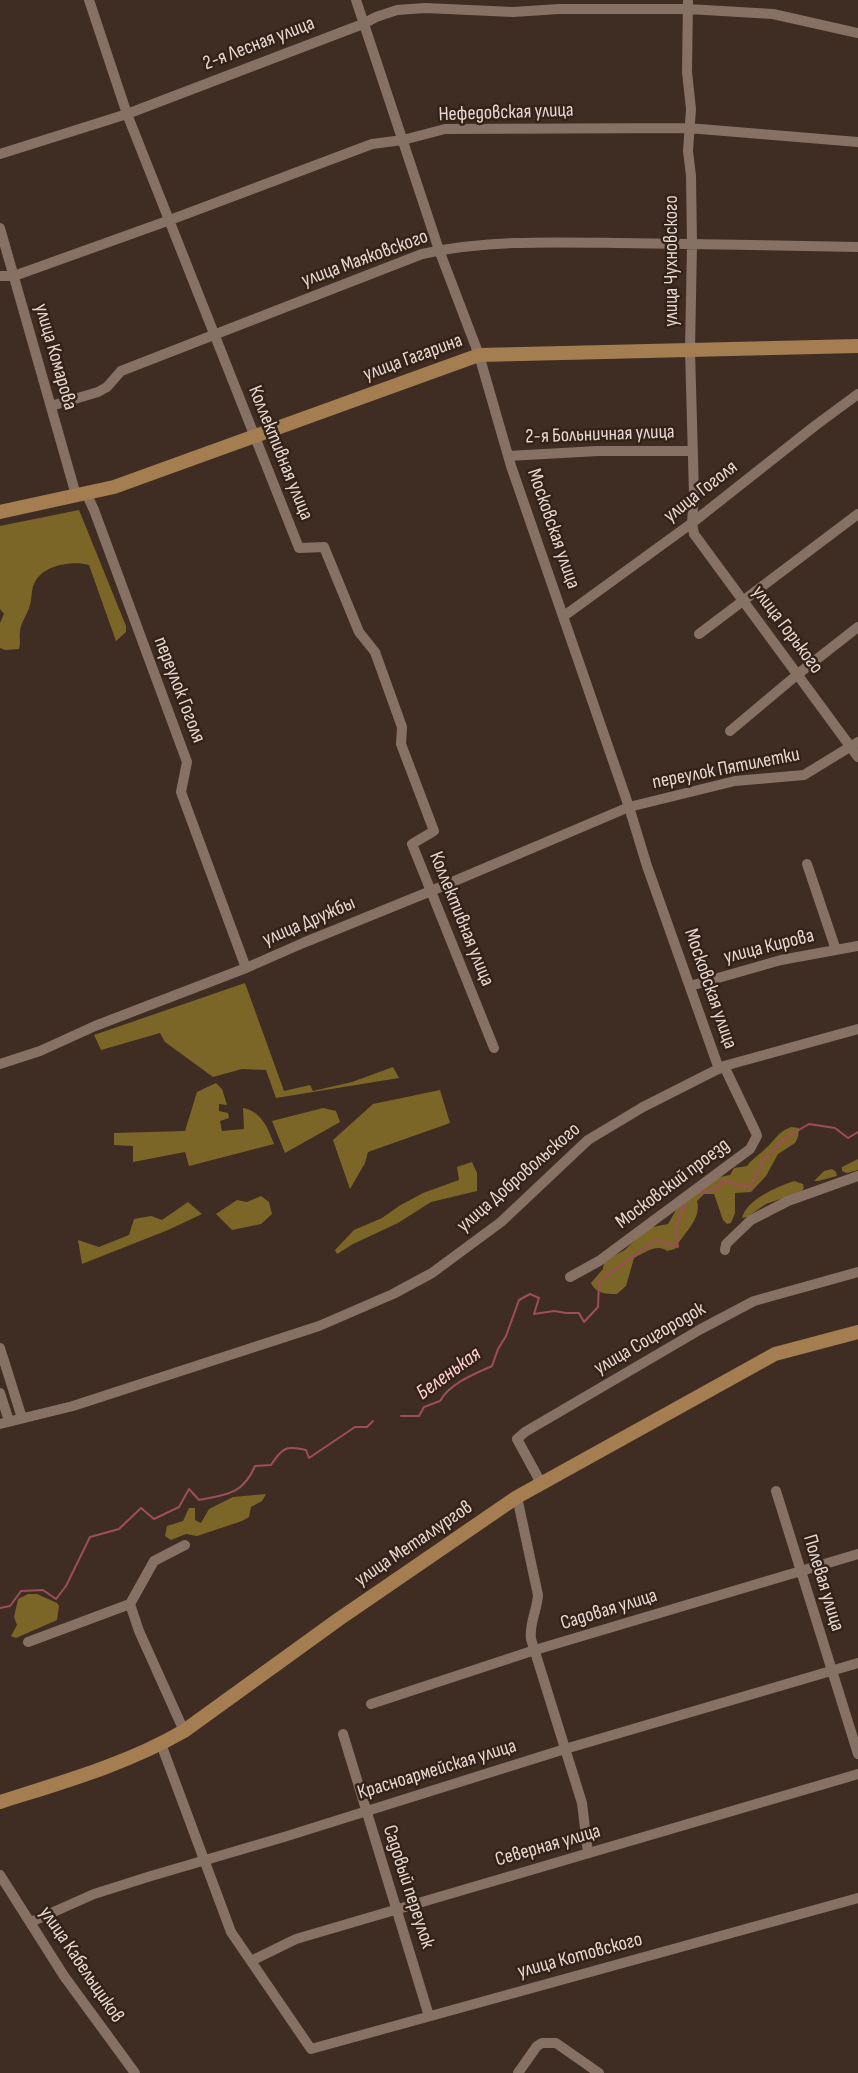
<!DOCTYPE html>
<html>
<head>
<meta charset="utf-8">
<style>
  body { margin:0 }
  canvas { display:block; background:#3f2c22 }
</style>
</head>
<body>
<canvas width="858" height="2073"></canvas>
<script>
const c = document.querySelector('canvas').getContext('2d');
c.lineJoin = 'round';
function paint(path, color) {
  c.fillStyle = color;
  c.fill(path, 'evenodd');
}
function stroke(path, color, width, dash) {
  c.strokeStyle = color;
  c.lineWidth = width;
  c.lineCap = dash ? 'butt' : 'round';
  c.setLineDash(dash || []);
  c.stroke(path);
}
function drawText(font, color, halo, rows, align = 'center') {
  c.font = font + ' "Sofia Sans Condensed",sans-serif';
  c.lineWidth = 5;
  c.setLineDash([]);
  c.textBaseline = 'middle';
  c.strokeStyle = halo;
  c.fillStyle = color;
  for (const [text, x, y, turn = 0] of rows) {
    c.save();
    c.translate(x, y);
    c.rotate((+turn || 0) * Math.PI / 180);
    c.textAlign = isNaN(turn) ? turn : align;
    if (halo) c.strokeText(text, 0, 0);
    c.fillText(text, 0, 0);
    c.restore();
  }
}
const forest = new Path2D(`
  M 79,510 L 126,626 L 126,632 L 116,641 L 89,565 C 73,560 43,565 35,582 C 31,588 32,598 30,605 C 28,613 21,622 20,631 C 19,638 21,642 19,649 L 5,650 L 0,648 L 0,623 L 4,614 L 0,609 L 0,526 Z
  M 245,983 L 284,1091 L 310,1085 L 313,1091 L 352,1082 L 393,1067 L 399,1078 L 276,1098 L 266,1070 L 242,1069 L 213,1077 L 165,1042 L 160,1033 L 101,1050 L 94,1035 Z
  M 216,1083 L 222,1089 L 227,1105 L 219,1104 L 219,1111 L 228,1113 L 229,1118 L 220,1121 L 222,1131 L 244,1129 L 243,1108 C 261,1111 268,1128 274,1144 L 189,1166 L 185,1152 L 133,1162 L 133,1146 L 114,1145 L 114,1133 L 185,1131 L 197,1092 Z
  M 440,1090 L 450,1123 L 368,1152 L 365,1163 L 350,1189 L 333,1140 L 373,1104 Z
  M 323,1108 L 336,1111 L 340,1122 L 285,1153 L 272,1121 Z
  M 791,1127 L 799,1128 L 798,1137 L 795,1143 L 778,1154 L 766,1176 L 751,1192 L 735,1193 L 735,1213 L 731,1223 L 727,1224 L 723,1220 L 714,1194 L 704,1194 L 697,1201 C 702,1220 683,1233 675,1249 L 667,1251 C 657,1243 644,1253 634,1258 L 626,1286 L 617,1294 C 607,1294 596,1294 591,1283 L 603,1269 L 604,1261 L 625,1250 L 647,1228 L 668,1224 L 680,1203 L 715,1178 L 730,1175 L 734,1168 L 747,1166 C 753,1158 758,1156 765,1149 C 776,1140 776,1133 791,1127 Z
  M 858,1159 L 858,1170 L 847,1173 L 842,1171 L 842,1167 Z
  M 472,1162 L 477,1173 L 477,1191 L 431,1202 L 398,1223 L 353,1244 L 337,1254 L 335,1250 L 354,1230 L 382,1218 L 399,1206 L 423,1193 L 459,1180 L 457,1167 Z
  M 832,1169 L 836,1172 L 837,1176 L 818,1181 L 814,1181 L 824,1171 Z
  M 794,1181 L 803,1184 L 804,1188 L 801,1192 L 766,1204 L 747,1217 L 742,1218 C 747,1199 777,1187 794,1181 Z
  M 261,1196 L 269,1202 L 272,1214 L 261,1224 L 232,1230 L 216,1214 L 237,1200 L 247,1202 Z
  M 188,1202 L 202,1214 L 168,1230 L 82,1264 L 78,1240 L 99,1247 L 129,1235 L 134,1219 L 151,1216 L 162,1220 Z
  M 266,1494 L 262,1501 L 251,1507 L 249,1517 L 242,1521 L 197,1536 L 186,1534 L 171,1540 L 165,1536 L 167,1526 L 183,1521 L 189,1508 L 195,1508 L 195,1520 L 201,1523 L 209,1509 L 233,1497 Z
  M 28,1594 L 37,1594 L 57,1603 L 59,1606 L 57,1620 L 16,1638 L 11,1636 L 17,1625 L 14,1617 L 18,1599 Z`);
const stream = new Path2D(`
  M 699,1193 L 717,1189 L 722,1181 L 750,1187 L 765,1158 L 787,1137 L 809,1124 L 835,1128 L 848,1138 L 858,1132
  M 401,1416 L 419,1416 L 424,1407 L 440,1401 C 449,1384 474,1374 492,1366 L 498,1349 L 506,1336 L 519,1300 L 530,1294 L 539,1298 L 534,1314 L 554,1311 L 566,1313 L 579,1313 L 584,1322 L 598,1307 L 599,1281 L 656,1240 L 678,1247 L 676,1227 L 686,1202
  M 0,1608 L 10,1606 L 21,1591 L 43,1590 L 56,1599 L 66,1586 L 90,1537 L 119,1529 L 141,1508 L 154,1519 L 179,1507 L 189,1489 L 199,1500 C 227,1495 243,1494 255,1466 L 271,1465 C 282,1448 286,1445 306,1450 L 309,1458 L 355,1427 L 367,1427 L 373,1421`);
const minor = new Path2D(`
  M 89,0 L 127,114 L 299,548 L 324,547 L 359,632 L 375,652 L 402,727 L 401,744 L 434,831 L 412,844 L 494,1048
  M 356,0 L 439,250 L 479,355 L 511,466 L 629,807 L 647,866 L 719,1069
  M 688,0 L 687,72 L 691,109 L 688,151 L 691,176 L 692,244 L 690,350 L 694,494 L 692,523 L 694,534 L 858,757
  M 0,154 L 127,114 L 363,24 L 376,17 L 397,10 L 425,8 L 513,12 L 559,9 L 688,9 L 773,14 L 858,33
  M 0,228 L 76,495
  M 0,276 L 14,276 L 170,220 L 372,144 L 403,140 L 445,129 L 688,128 L 858,142
  M 51,406 L 98,392 L 107,387 L 121,371 L 422,254 C 485,240 552,242 617,243 C 697,244 778,245 858,247
  M 508,456 L 598,451 L 692,451
  M 86,493 L 94,510 L 187,762 L 181,792 L 246,968
  M 564,616 L 692,523 L 816,425 L 858,394
  M 699,634 L 858,514
  M 730,731 L 798,674 L 858,627
  M 807,864 L 836,950
  M 690,986 L 781,960 L 858,946
  M 0,1064 L 40,1051 L 95,1026 L 246,968 L 303,943 L 431,891 L 629,807 L 735,781 L 804,775 L 858,742
  M 725,1250 L 726,1244 L 751,1220 L 788,1201 L 858,1176
  M 570,1277 L 599,1261 L 750,1149 L 757,1136 L 756,1133 L 724,1066
  M 0,1348 L 22,1418
  M 0,1393 L 9,1421
  M 0,1424 L 73,1406 L 319,1326 L 393,1294 L 432,1273 L 501,1222 L 588,1140 L 643,1107 L 724,1066 L 858,1029
  M 541,1483 L 517,1439 L 525,1432 L 701,1329 L 754,1301 L 858,1272
  M 776,1491 L 858,1754
  M 517,1497 L 538,1595 C 537,1611 529,1623 531,1639 L 582,1803 L 588,1853
  M 130,1604 L 139,1631 L 184,1731
  M 28,1642 L 130,1604 L 154,1561 L 185,1545
  M 371,1704 L 535,1650 L 858,1554
  M 343,1734 L 429,2016
  M 161,1744 L 231,1932 L 311,2049 L 858,1898
  M 0,1875 L 64,1976 L 135,2073
  M 31,1922 L 94,1894 L 151,1876 L 284,1837 L 565,1749 L 858,1663
  M 251,1961 L 296,1939 L 858,1774
  M 518,2073 L 537,2046 L 542,2043 L 556,2043 L 599,2073`);
const major = new Path2D(`
  M 0,512 L 114,487 L 479,355 L 858,346
  M 0,1802 C 63,1782 127,1764 184,1731 L 339,1619 L 517,1497 L 775,1354 L 858,1332`);
const streetNames = [
  ["2-я Лесная улица",259,44,-21],
  ["Нефедовская улица",506,113,-2],
  ["улица Маяковского",365,259,-20],
  ["улица Чухновского",672,261,-90],
  ["улица Комарова",55,357,74],
  ["улица Гагарина",413,358,-20],
  ["2-я Больничная улица",600,435,-2],
  ["Коллективная улица",280,453,68],
  ["улица Гоголя",701,492,-38],
  ["Московская улица",553,529,71],
  ["улица Горького",787,630,53],
  ["переулок Гоголя",179,690,69],
  ["переулок Пятилетки",726,769,-11],
  ["Коллективная улица",461,919,68],
  ["улица Дружбы",309,922,-23],
  ["улица Кирова",769,947,-14],
  ["Московская улица",710,989,71],
  ["улица Добровольского",519,1178,-41],
  ["Московский проезд",673,1184,-37],
  ["улица Соцгородок",650,1339,-30],
  ["улица Металлургов",414,1544,-34],
  ["Полевая улица",823,1583,73],
  ["Садовая улица",609,1610,-17],
  ["Красноармейская улица",437,1770,-17],
  ["Северная улица",548,1846,-16],
  ["Садовый переулок",408,1887,72],
  ["улица Котовского",580,1956,-15],
  ["улица Кабельщиков",81,1965,56]
];
const waterNames = [
  ["Беленькая",449,1374,-36]
];
paint(forest, '#7c6627');
stroke(stream, '#9d4d5b', 2);
stroke(minor, '#877165', 10);
stroke(major, '#a47d51', 14);
drawText('20px', '#e5d8d1', '#342218', streetNames);
drawText('italic 21px', '#ffcfd4', '#342218', waterNames);
</script>
</body>
</html>
